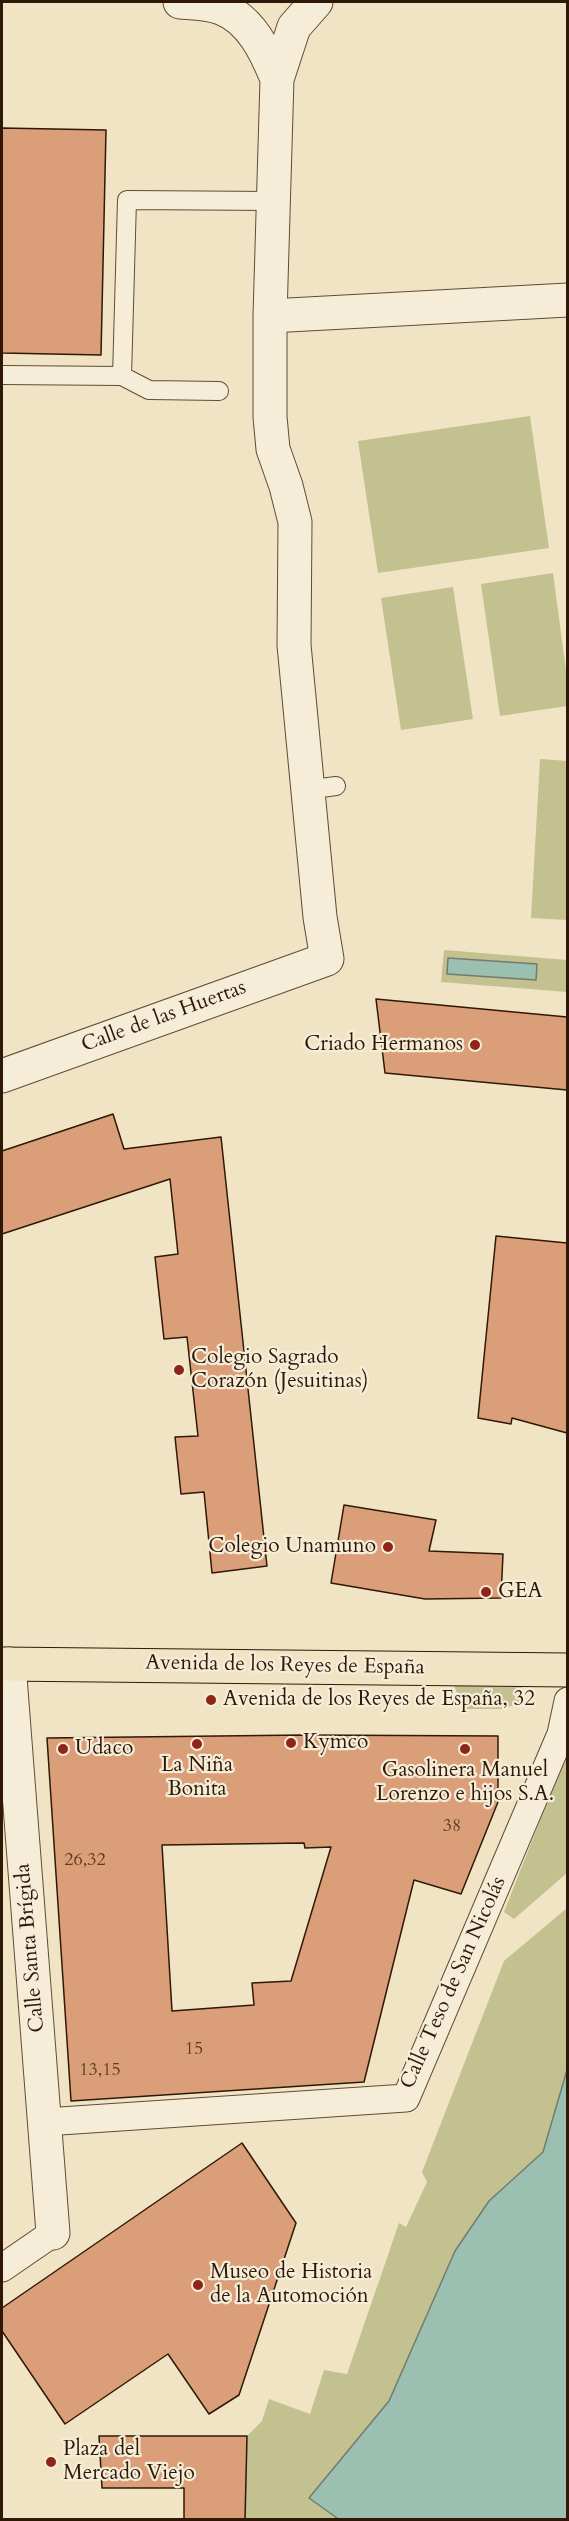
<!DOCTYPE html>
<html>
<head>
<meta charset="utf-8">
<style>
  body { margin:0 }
  #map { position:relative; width:569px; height:2521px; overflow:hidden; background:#f1e4c4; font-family:Cardo,serif }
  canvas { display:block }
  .frame { position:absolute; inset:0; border:3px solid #2f1807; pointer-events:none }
</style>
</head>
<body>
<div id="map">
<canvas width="569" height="2521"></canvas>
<div class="frame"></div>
</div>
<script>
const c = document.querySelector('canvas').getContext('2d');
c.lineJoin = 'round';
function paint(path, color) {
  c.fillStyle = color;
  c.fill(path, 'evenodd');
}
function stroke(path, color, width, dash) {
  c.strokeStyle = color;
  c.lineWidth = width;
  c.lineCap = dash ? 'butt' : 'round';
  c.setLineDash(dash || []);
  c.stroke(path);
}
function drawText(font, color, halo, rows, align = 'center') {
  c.font = font + ' Cardo,serif';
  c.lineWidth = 4.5;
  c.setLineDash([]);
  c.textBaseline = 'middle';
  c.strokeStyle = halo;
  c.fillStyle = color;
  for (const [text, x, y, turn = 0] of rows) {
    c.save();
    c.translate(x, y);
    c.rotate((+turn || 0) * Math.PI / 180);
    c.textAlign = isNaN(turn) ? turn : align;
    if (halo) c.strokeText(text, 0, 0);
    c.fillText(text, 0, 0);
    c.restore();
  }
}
const green = new Path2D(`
  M 530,416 L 549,548 L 378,573 L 358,441 Z
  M 553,573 L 567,678 L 567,706 L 500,716 L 481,584 Z
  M 453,587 L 473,719 L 401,730 L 381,598 Z
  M 540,759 L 567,761 L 567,920 L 531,918 Z
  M 444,950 L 567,960 L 567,992 L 441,982 ZM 448,958 L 536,964 L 536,980 L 447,974 Z
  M 454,1685 L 522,1687 L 520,1703 L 502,1709 L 463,1709 Z
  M 567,1752 L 567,1873 L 514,1919 L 504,1912 Z
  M 567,1908 L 567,2070 L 543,2152 L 489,2201 L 455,2251 L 389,2401 L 310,2498 L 337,2518 L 245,2520 L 247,2436 L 262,2421 L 269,2399 L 310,2414 L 324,2370 L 347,2374 L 399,2223 L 406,2227 L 427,2182 L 422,2172 L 504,1961 Z`);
const water = new Path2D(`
  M 448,958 L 537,964 L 536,980 L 447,974 Z
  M 567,2070 L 567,2519 L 333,2519 L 337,2518 L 309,2498 L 389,2401 L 455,2251 L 489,2201 L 543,2152 Z`);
const building = new Path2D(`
  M 2,128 L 106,130 L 101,355 L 2,353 Z
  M 376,999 L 567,1017 L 567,1090 L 385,1073 Z
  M 113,1114 L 124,1149 L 221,1137 L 267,1566 L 212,1573 L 204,1492 L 181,1494 L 175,1437 L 198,1436 L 187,1337 L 164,1339 L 155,1257 L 178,1254 L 170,1179 L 2,1234 L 2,1151 Z
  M 496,1236 L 567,1243 L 567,1433 L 512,1418 L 511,1424 L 478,1418 Z
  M 344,1505 L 436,1520 L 429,1551 L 503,1554 L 501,1598 L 425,1599 L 331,1583 Z
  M 304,1735 L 498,1736 L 498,1802 L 461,1894 L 414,1880 L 364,2082 L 71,2101 L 47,1738 ZM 304,1843 L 305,1848 L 331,1847 L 291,1981 L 252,1983 L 254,2005 L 172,2011 L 162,1845 Z
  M 242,2143 L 296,2223 L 239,2395 L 209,2414 L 168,2354 L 65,2424 L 2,2331 L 2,2308 Z
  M 99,2436 L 247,2436 L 245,2520 L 184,2520 L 184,2488 L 102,2488 Z`);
const service = new Path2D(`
  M 2,375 L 122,376 L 127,200 L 273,201
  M 122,376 L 149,390 L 219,391
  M 306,790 L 336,786`);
const pedestrian = new Path2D(`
  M 45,2122 L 406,2098 L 561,1734 L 568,1701
  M 2,2268 L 53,2233`);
const minor = new Path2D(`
  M 180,2 C 193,3 209,3 221,8 C 251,19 266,52 277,79
  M 270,316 L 568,300
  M 2,1076 L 327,959 L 320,917 L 294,645 L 295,522 L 286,486 L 273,449 L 270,417 L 270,316 L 277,79 L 294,27 L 316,2
  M 9,1664 L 53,2233`);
const primary = new Path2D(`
  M 2,1664 L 568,1670`);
const markers = [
  [475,1045,6,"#8f2418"],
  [179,1370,6,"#8f2418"],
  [388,1547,6,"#8f2418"],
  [486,1592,6,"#8f2418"],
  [211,1700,6,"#8f2418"],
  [291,1743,6,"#8f2418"],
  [197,1744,6,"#8f2418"],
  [63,1749,6,"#8f2418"],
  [465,1749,6,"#8f2418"],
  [198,2285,6,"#8f2418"],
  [51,2462,6,"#8f2418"]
];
const numberNames = [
  ["38",452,1827],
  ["26,32",85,1861],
  ["15",194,2050],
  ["13,15",100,2071]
];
const streetNames = [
  ["Calle de las Huertas",164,1017,-20],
  ["Avenida de los Reyes de España",285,1666,1],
  ["Calle Santa Brígida",31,1948,-95],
  ["Calle Teso de San Nicolás",454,1983,-66]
];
const poiNames = [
  ["Criado Hermanos",463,1045,"right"],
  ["Colegio Sagrado",191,1358],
  ["Corazón (Jesuitinas)",191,1382],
  ["Colegio Unamuno",376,1547,"right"],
  ["GEA",498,1592],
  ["Avenida de los Reyes de España, 32",223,1700],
  ["Kymco",303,1743],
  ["Udaco",75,1749],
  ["La Niña",197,1766,"center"],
  ["Bonita",197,1790,"center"],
  ["Gasolinera Manuel",465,1771,"center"],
  ["Lorenzo e hijos S.A.",465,1795,"center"],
  ["Museo de Historia",210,2273],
  ["de la Automoción",210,2297],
  ["Plaza del",63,2450],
  ["Mercado Viejo",63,2474]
];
paint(green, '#c2c18f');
paint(water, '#9bbfb1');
stroke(water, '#707c6d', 1.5);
paint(building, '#da9e78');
stroke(building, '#2f1807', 1.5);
stroke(service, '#604b36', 20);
stroke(pedestrian, '#604b36', 29);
stroke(minor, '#604b36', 35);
stroke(primary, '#2f1807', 35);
stroke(service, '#f6edd9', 18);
stroke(pedestrian, '#f6edd9', 27);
stroke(minor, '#f6edd9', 33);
stroke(primary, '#f1e4c4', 33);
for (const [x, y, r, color] of markers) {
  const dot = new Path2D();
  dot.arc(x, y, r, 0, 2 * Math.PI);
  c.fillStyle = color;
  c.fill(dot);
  stroke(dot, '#f6edd9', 2);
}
drawText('18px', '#5a3a23', null, numberNames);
drawText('21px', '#2f1807', '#f6edd9', streetNames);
drawText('21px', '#2f1807', '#f6edd9', poiNames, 'left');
</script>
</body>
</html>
